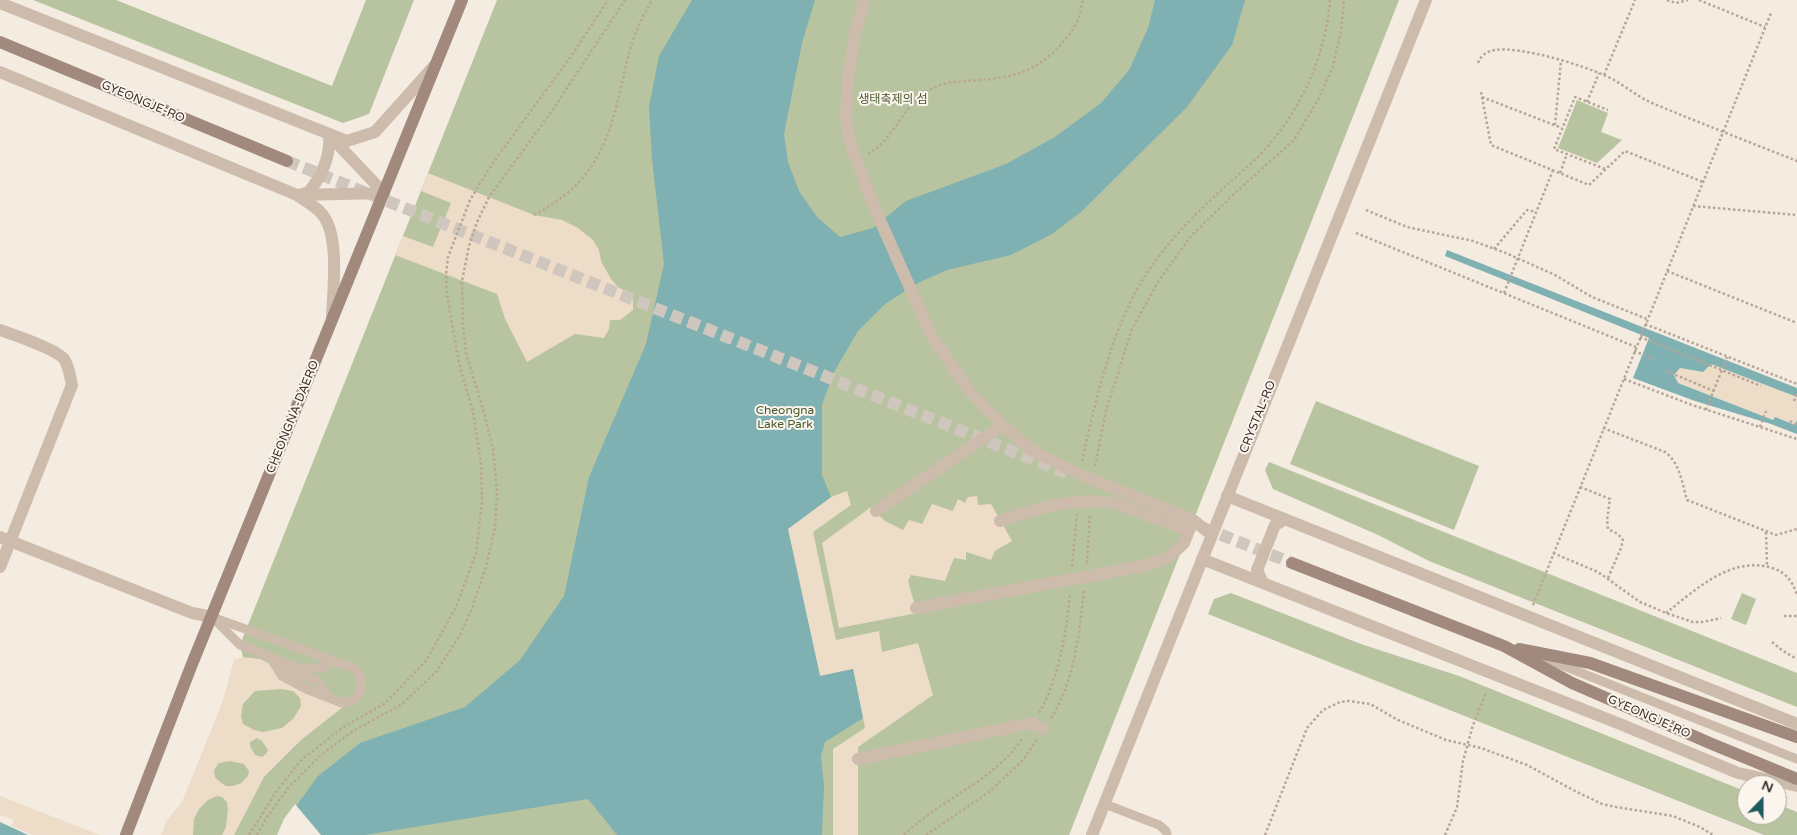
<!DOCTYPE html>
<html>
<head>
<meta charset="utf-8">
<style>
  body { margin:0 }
  #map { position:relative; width:1797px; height:835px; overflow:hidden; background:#f4ebe1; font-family:"Varela Round",sans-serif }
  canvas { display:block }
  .north { position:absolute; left:1737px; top:775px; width:50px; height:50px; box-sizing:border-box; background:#fbf5ee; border:1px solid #aea6a0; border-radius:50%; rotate:22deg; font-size:14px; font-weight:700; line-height:20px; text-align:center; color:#3b302b }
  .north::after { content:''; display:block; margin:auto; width:18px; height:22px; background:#1f5a5e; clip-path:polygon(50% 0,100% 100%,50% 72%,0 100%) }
</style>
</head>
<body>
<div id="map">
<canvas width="1797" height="835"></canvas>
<div class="north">N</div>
</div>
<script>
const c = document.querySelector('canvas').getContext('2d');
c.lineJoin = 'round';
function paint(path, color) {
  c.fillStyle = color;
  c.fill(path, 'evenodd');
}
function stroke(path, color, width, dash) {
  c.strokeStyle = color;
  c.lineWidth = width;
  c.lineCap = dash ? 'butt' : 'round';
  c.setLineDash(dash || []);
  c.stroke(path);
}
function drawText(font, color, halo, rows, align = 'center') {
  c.font = font + ' "Varela Round","Noto Sans KR",sans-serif';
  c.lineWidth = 4;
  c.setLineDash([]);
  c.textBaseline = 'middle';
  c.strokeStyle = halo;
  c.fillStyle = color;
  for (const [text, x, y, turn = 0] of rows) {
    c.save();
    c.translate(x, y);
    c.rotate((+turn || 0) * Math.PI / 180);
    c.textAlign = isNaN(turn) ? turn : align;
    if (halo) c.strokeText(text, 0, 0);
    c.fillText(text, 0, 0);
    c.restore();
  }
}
const green = new Path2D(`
  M 33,0 L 116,0 L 332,86 L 366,0 L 414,0 L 369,114 L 343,123 Z
  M 497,0 L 1399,0 L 1069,835 L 171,835 L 243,657 L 240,645 Z
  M 1577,100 L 1608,113 L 1601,132 L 1622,140 L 1597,163 L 1558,148 Z
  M 1316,401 L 1479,466 L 1454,530 L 1290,464 Z
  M 1269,462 L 1797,673 L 1797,707 L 1429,561 L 1378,535 L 1273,489 L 1265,470 Z
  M 1231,593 L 1361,644 L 1459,676 L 1747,792 L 1747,815 L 1777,815 L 1777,804 L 1797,812 L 1797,835 L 1764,835 L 1208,614 L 1214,599 Z
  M 1742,593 L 1756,599 L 1746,625 L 1731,619 Z`);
const plaza = new Path2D(`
  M 428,173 L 534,215 L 562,220 L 578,228 L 593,240 L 599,250 L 601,261 L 611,279 L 618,287 L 630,294 L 633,301 L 633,310 L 620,320 L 610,320 L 609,329 L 604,338 L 575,334 L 527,362 L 505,319 L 497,294 L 395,255 L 403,236 L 433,247 L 451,203 L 421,191 Z
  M 1711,364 L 1797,397 L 1797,420 L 1795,425 L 1774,417 L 1773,420 L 1678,383 L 1675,380 L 1674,375 L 1680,368 L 1699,372 Z
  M 847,491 L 851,505 L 813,532 L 836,640 L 879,631 L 882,652 L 918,643 L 933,695 L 858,747 L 858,835 L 833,835 L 833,749 L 865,728 L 853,669 L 820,676 L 787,529 L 831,497 Z
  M 977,496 L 978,505 L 991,504 L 1012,541 L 995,551 L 991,560 L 966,552 L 966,560 L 954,558 L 945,581 L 911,575 L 908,581 L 917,613 L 839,628 L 822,543 L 871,507 L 885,521 L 903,530 L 909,520 L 922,524 L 932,504 L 953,511 L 958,499 L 965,503 L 968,497 Z
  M 243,657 L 260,659 L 270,664 L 284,682 L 343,707 L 301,740 L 264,777 L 234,835 L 222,835 L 226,827 L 228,809 L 227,802 L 222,797 L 217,796 L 208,800 L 199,809 L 194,819 L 193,835 L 161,835 L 167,820 L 182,802 L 222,703 L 234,660 ZM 281,689 L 293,691 L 300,698 L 301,706 L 293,719 L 282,728 L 263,732 L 254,730 L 243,724 L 241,716 L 243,704 L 255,691 ZM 257,738 L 262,741 L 268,750 L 266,754 L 262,757 L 255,755 L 250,746 L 250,742 ZM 230,761 L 244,764 L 249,771 L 248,776 L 241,783 L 233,786 L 226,786 L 220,782 L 215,777 L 214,770 L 219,763 Z
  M 0,796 L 41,812 L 100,835 L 33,835 L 11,826 L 14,820 L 0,815 Z`);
const water = new Path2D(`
  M 692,0 L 815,0 L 802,43 L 784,134 L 788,162 L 799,191 L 817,217 L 840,237 L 873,228 L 906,201 L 1006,164 L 1055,137 L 1101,103 L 1129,70 L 1148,28 L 1155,0 L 1245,0 L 1232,45 L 1187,107 L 1081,212 L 1052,234 L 1011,255 L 947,270 L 918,283 L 885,304 L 858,331 L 834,372 L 822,405 L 822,475 L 831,497 L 788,529 L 820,676 L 853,669 L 863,718 L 825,742 L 821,756 L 824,786 L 822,835 L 617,835 L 588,799 L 365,835 L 279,835 L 286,820 L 318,776 L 360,743 L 465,707 L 520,660 L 564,596 L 589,477 L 646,344 L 664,264 L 652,159 L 649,107 L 659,56 Z
  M 1447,250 L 1797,388 L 1797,397 L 1711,364 L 1703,372 L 1680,368 L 1674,375 L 1678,383 L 1773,420 L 1775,417 L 1795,425 L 1797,420 L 1797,434 L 1771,424 L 1695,401 L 1633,378 L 1649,338 L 1445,256 Z
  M 0,822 L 28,835 L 0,835 Z`);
const pier = new Path2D(`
  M 295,804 L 321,835 L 277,835 L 284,819 Z`);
const secondaryTunnel = new Path2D(`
  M 287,161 L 1067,473
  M 1204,528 L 1292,563`);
const path = new Path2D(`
  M 1667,0 L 1676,3 L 1688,0
  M 1699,0 L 1765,27
  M 1478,63 C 1481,56 1486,51 1495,50 C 1521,46 1582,65 1606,76 C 1622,83 1636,96 1652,103 C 1700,123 1749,142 1797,161
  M 1604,75 L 1635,0
  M 1481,92 L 1491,145 L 1589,185 L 1625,151 L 1703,182
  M 1482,97 L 1562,128
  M 1587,102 L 1599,73
  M 1555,125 L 1561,61
  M 868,154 C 895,139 903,103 931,89 C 948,80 961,82 979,80 C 992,79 1006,77 1017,74 C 1042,67 1068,42 1078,19 C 1081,13 1081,6 1083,0
  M 1605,169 L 1554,149 L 1575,97 L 1608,110
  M 1560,173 L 1567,154
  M 1693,206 L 1797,215
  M 1366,210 L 1407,227 L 1473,241 L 1506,253 L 1555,275 L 1592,297 L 1647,319
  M 534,215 C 553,205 572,192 585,175 C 614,139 619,91 630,49 C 635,32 643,16 652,0
  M 1356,233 L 1636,347
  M 1494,249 L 1527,210 L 1536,212
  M 1667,271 L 1797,323
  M 1504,293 L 1553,170
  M 1645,324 L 1797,384
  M 1640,337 L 1761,386
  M 1634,351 L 1654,359
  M 1666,371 L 1714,391
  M 1624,379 L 1692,405 L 1797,439
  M 1794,401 L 1797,393
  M 1706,410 L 1727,357
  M 1790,421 L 1797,425
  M 1760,427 L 1766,411
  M 1603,428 L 1665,452 C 1680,463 1682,483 1687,500 L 1776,535 L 1797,529
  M 1082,461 C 1096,399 1110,334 1143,279 C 1164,245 1197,212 1226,186 C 1241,172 1259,158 1272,141 C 1305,102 1326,51 1330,0
  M 1095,466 L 1106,411 L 1132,329 L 1158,282 L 1190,237 L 1234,194 L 1294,140 L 1318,100 L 1333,66 L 1341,30 L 1344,0
  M 1580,487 L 1610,499 L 1607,520 L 1608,529 L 1618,534 L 1623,540 L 1621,548 L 1608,578
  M 1766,532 L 1767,566
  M 1553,553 L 1598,572 L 1640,602 L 1666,613 L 1693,622 L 1703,622 L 1721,618
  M 1087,563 L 1090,514
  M 1072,566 L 1077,514
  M 1533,605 L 1771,13
  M 1666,613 C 1695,590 1732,555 1772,568 C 1786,572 1793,582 1797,595
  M 1784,616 L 1797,616
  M 1772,642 L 1783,651 L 1797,659
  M 1039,713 C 1059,678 1066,634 1070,594
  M 1051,718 C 1075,680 1079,634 1084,591
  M 249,835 L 276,792 L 300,761 L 342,728 L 384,704 L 426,661 L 456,607 L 476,553 L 482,502 L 481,463 L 473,412 L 459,363 L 447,295 L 446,275 L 448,257 L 470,200 L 492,164 L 572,55 L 608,0
  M 257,835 L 265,820 L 288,788 L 321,755 L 353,731 L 402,704 L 437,671 L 460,635 L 472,608 L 486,567 L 495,527 L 497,492 L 493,449 L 481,402 L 467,357 L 463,328 L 462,281 L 469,246 L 477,222 L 489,197 L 554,108 L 625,0
  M 904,835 C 940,799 993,782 1022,739
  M 926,835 L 989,792 L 1023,760 L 1037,739
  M 1265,835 L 1307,728 L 1323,710 L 1340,702 L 1349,701 L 1370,704 L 1398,720 L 1446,740 L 1481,748 L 1527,765 L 1575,791 L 1602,804 L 1616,807 L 1673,816 L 1700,827 L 1713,835
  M 1445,835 L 1457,807 L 1463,761 L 1473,725 L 1486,693`);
const service = new Path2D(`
  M 212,617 L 354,668 L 361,676 L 361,691 L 355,700 L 342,703 L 306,689 L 282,676 L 270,657
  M 214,619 L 240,645 L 301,669 L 325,667 L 330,659
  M 1544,658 L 1797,759
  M 276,666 L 317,681 L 329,698
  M 1105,804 L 1159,825 L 1166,831 L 1167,835`);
const pedestrian = new Path2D(`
  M 864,0 L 855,35 L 848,78 L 846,119 L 852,149 L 875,209 L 931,335 L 970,392 L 1003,425 L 1030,449 L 1081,475 L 1193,520 L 1212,535
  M 876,511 L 1003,425
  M 1000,521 C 1037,508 1076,497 1115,503 L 1189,531
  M 916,608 L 1143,566 L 1169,557 L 1184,543 L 1193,520
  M 858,759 L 1032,723 L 1043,729`);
const minor = new Path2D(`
  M 0,330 C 14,335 56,349 64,359 C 69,366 70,377 72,385 L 0,567
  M 0,537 L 192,613 L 212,617
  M 1092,835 L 1426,0`);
const tertiary = new Path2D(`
  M 0,3 L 347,141 L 375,132 L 435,65
  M 0,72 L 297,195 C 305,201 316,206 322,214 C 340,235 333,290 332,318
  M 331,137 L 384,193
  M 302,194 L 309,192 C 322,175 331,156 329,135
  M 297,195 L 384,193
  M 1227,496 L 1797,724
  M 1202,559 L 1620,724 L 1738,773 L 1797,786
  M 1263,583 L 1257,570 L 1275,525 L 1284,520`);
const secondary = new Path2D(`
  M 0,42 L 287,161
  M 1292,563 L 1504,646 L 1572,683 L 1712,744 L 1797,779
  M 1519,649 L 1590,663 L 1797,737
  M 126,835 L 192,664 L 462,0`);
const parkNames = [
  ["생태축제의 섬",893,100],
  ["Cheongna",785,411],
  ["Lake Park",785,425]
];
const streetNames = [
  ["GYEONGJE-RO",143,102,23],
  ["CHEONGNA-DAERO",293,417,-68],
  ["CRYSTAL-RO",1258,417,-68],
  ["GYEONGJE-RO",1649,717,24]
];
paint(green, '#b8c4a0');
paint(plaza, '#ecdcc8');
paint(water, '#7fb0b2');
paint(pier, '#f4ebe1');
stroke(secondaryTunnel, '#cfc6bd', 12, [12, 6]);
stroke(path, '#b9a596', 2.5, [2.5, 2.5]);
stroke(service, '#cdbbac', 9);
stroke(pedestrian, '#cdbbac', 12);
stroke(minor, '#cdbbac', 12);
stroke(tertiary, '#cdbbac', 12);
stroke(secondary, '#a18a7d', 12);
drawText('12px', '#4a5a2e', '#fbf5ee', parkNames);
drawText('12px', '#3b302b', '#fbf5ee', streetNames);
</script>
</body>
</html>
